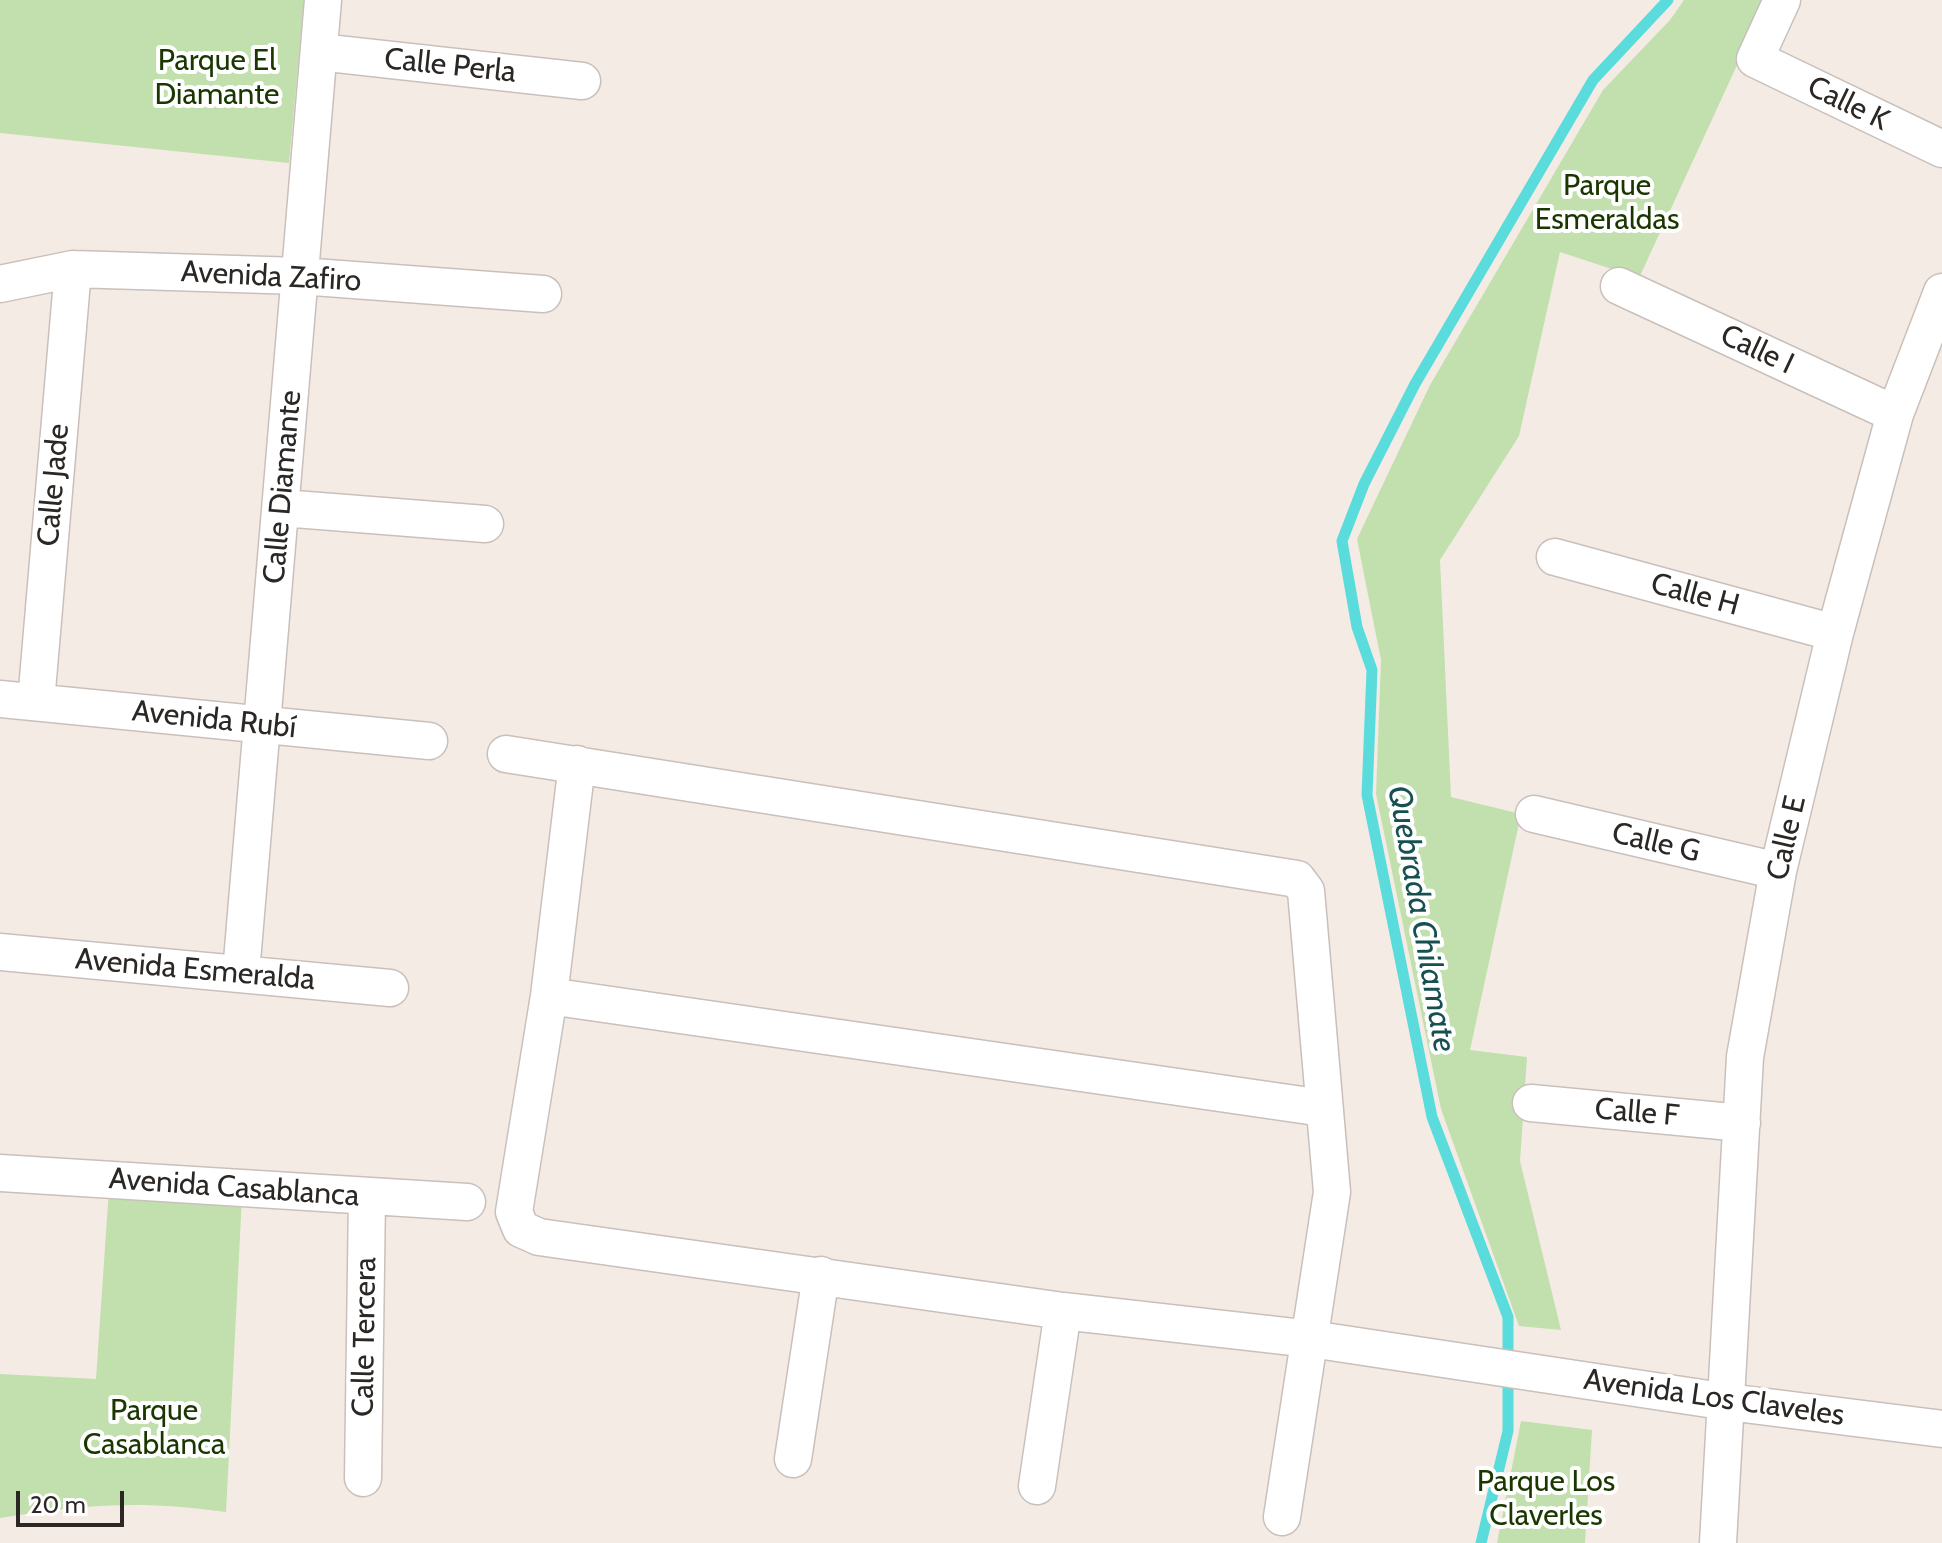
<!DOCTYPE html>
<html>
<head>
<meta charset="utf-8">
<style>
  body { margin:0 }
  #map { position:relative; width:1942px; height:1543px; overflow:hidden; background:#f4ebe5; font-family:Cabin,sans-serif }
  canvas { display:block }
  .scale { position:absolute; left:16px; top:1491px; width:108px; height:36px; box-sizing:border-box; border:4px solid #2a2725; border-top:0; padding-left:10px; font-size:24px; line-height:28px; white-space:nowrap; color:#2a2725; -webkit-text-stroke:6px #fff; paint-order:stroke }
</style>
</head>
<body>
<div id="map">
<canvas width="1942" height="1543"></canvas>
<div class="scale">20 m</div>
</div>
<script>
const c = document.querySelector('canvas').getContext('2d');
c.lineJoin = 'round';
function paint(path, color) {
  c.fillStyle = color;
  c.fill(path, 'evenodd');
}
function stroke(path, color, width, dash) {
  c.strokeStyle = color;
  c.lineWidth = width;
  c.lineCap = dash ? 'butt' : 'round';
  c.setLineDash(dash || []);
  c.stroke(path);
}
function drawText(font, color, halo, rows, align = 'center') {
  c.font = font + ' Cabin,sans-serif';
  c.lineWidth = 8;
  c.setLineDash([]);
  c.textBaseline = 'middle';
  c.strokeStyle = halo;
  c.fillStyle = color;
  for (const [text, x, y, turn = 0] of rows) {
    c.save();
    c.translate(x, y);
    c.rotate((+turn || 0) * Math.PI / 180);
    c.textAlign = isNaN(turn) ? turn : align;
    if (halo) c.strokeText(text, 0, 0);
    c.fillText(text, 0, 0);
    c.restore();
  }
}
const green = new Path2D(`
  M 0,0 L 304,0 L 289,163 L 0,133 Z
  M 1684,0 L 1767,0 L 1639,278 L 1560,252 L 1519,436 L 1440,560 L 1451,797 L 1521,814 L 1470,1050 L 1527,1057 L 1520,1161 L 1561,1330 L 1519,1326 L 1441,1109 L 1376,794 L 1381,660 L 1357,539 L 1430,385 L 1603,90 L 1670,20 Z
  M 109,1189 L 242,1197 L 226,1512 C 143,1500 82,1504 0,1518 L 0,1374 L 96,1379 Z
  M 1521,1421 L 1592,1430 L 1585,1543 L 1497,1543 Z`);
const stream = new Path2D(`
  M 1481,1543 L 1508,1431 L 1508,1317 L 1432,1117 L 1367,795 L 1372,670 L 1357,627 L 1342,541 L 1364,484 L 1415,384 L 1593,80 L 1668,0`);
const street = new Path2D(`
  M 1782,0 L 1755,59 L 1942,149
  M 319,52 L 582,81
  M 0,284 L 73,269 L 300,276 L 543,294
  M 1619,286 L 1895,414
  M 282,508 L 485,524
  M 1555,557 L 1835,633
  M 0,699 L 429,741
  M 36,702 L 73,269
  M 506,754 L 1297,879 L 1306,891 L 1332,1192 L 1282,1517
  M 577,764 L 549,996 L 514,1212 L 521,1229 L 539,1237 L 1063,1311 L 1311,1339 L 1728,1402 L 1942,1429
  M 1534,814 L 1778,871
  M 0,952 L 390,988
  M 241,973 L 323,0
  M 549,996 L 1323,1108
  M 1531,1103 L 1742,1123
  M 0,1173 L 467,1202
  M 793,1459 L 821,1275
  M 363,1478 L 367,1196
  M 1037,1486 L 1063,1311
  M 1718,1543 L 1745,1057 L 1778,871 L 1835,633 L 1895,414 L 1942,292`);
const parkNames = [
  ["Parque El",217,61],
  ["Diamante",217,95],
  ["Parque",1607,186],
  ["Esmeraldas",1607,220],
  ["Parque",154,1411],
  ["Casablanca",154,1445],
  ["Parque Los",1546,1482],
  ["Claverles",1546,1516]
];
const streetNames = [
  ["Calle Perla",450,66,6],
  ["Calle K",1848,104,26],
  ["Avenida Zafiro",271,277,3],
  ["Calle I",1757,350,25],
  ["Calle Jade",54,485,-85],
  ["Calle Diamante",283,487,-85],
  ["Calle H",1695,595,15],
  ["Avenida Rubí",214,720,6],
  ["Calle E",1787,838,-77],
  ["Calle G",1656,843,13],
  ["Avenida Esmeralda",195,970,5],
  ["Calle F",1637,1113,5],
  ["Avenida Casablanca",234,1188,4],
  ["Calle Tercera",365,1337,-89],
  ["Avenida Los Claveles",1714,1398,8]
];
const waterNames = [
  ["Quebrada Chilamate",1421,919,80]
];
paint(green, '#c1e0ad');
stroke(stream, '#5adcdd', 11);
stroke(street, '#c9c0bb', 39);
stroke(street, '#fff', 36);
drawText('30px', '#1b3700', '#fff', parkNames);
drawText('30px', '#2a2725', '#fff', streetNames);
drawText('italic 32px', '#175050', '#fff', waterNames);
</script>
</body>
</html>
